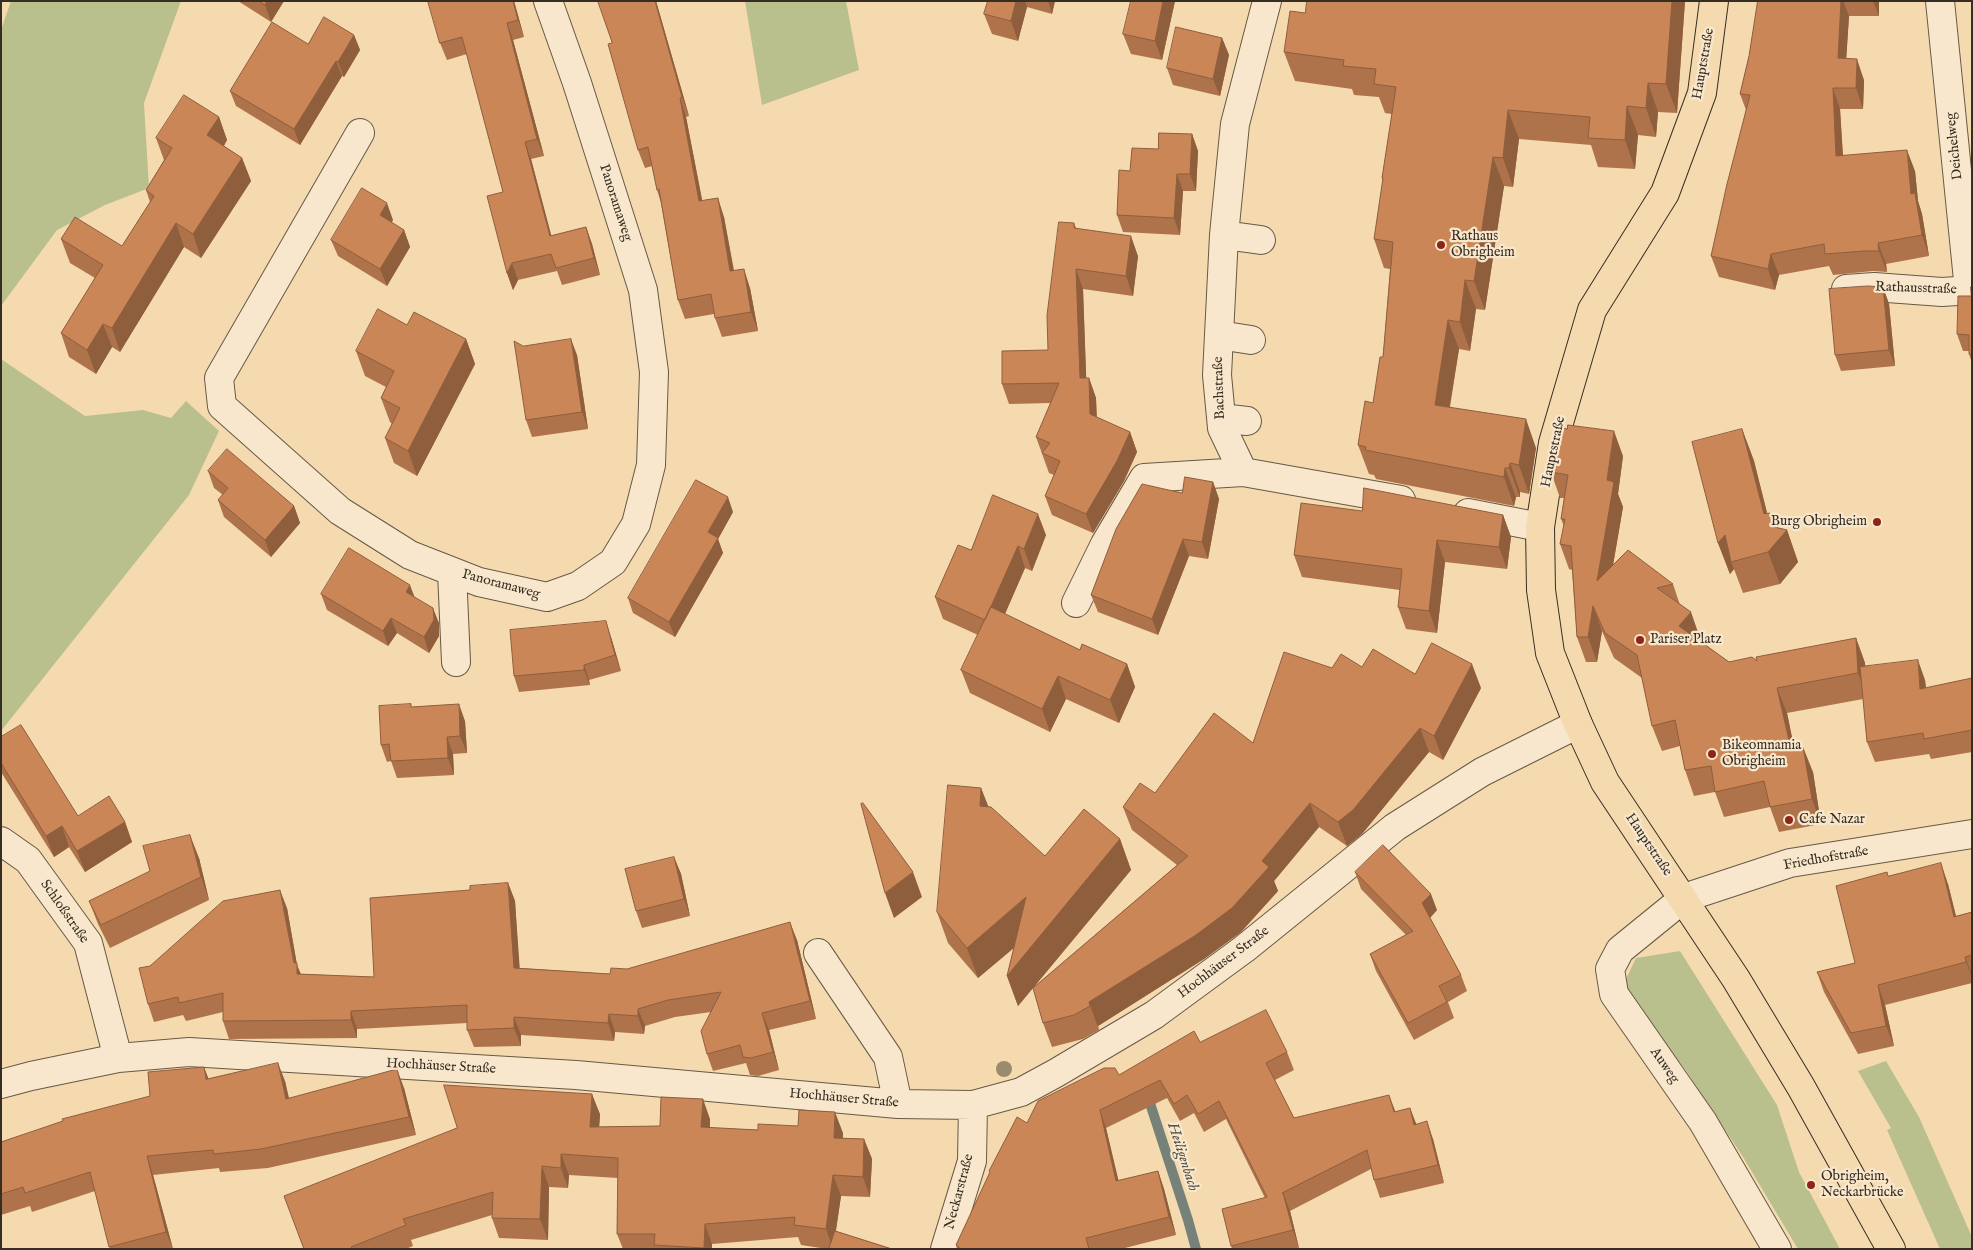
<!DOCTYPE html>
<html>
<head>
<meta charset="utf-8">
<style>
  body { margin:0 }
  #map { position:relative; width:1973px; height:1250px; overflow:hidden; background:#f5dab0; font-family:"IM FELL English",serif }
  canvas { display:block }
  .frame { position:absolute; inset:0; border:2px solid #372e23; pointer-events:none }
</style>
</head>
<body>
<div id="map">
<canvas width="1973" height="1250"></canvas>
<div class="frame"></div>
</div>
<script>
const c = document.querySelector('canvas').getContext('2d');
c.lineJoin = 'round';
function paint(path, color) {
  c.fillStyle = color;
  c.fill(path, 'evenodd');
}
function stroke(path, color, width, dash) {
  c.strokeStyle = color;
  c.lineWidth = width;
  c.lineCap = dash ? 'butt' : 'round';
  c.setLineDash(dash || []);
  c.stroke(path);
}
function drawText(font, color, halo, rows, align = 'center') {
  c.font = font + ' "IM FELL English",serif';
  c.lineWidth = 4.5;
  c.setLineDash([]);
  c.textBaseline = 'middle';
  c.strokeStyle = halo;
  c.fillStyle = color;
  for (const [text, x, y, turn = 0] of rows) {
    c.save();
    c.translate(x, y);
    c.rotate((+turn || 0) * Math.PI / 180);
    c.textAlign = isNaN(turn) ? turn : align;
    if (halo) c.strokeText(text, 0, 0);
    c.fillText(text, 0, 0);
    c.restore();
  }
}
const green = new Path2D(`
  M 11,1 L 181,1 L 144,103 L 149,188 L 105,205 L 57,230 L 1,306 L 1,30 Z
  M 745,1 L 846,1 L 859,70 L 762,105 Z
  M 1,359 L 85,416 L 143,410 L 171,418 L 186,401 L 219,431 L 189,495 L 1,731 Z
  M 1680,951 L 1777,1105 L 1799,1172 L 1840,1249 L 1798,1249 L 1743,1157 L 1685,1069 L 1634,1005 L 1624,983 L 1636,958 Z
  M 1886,1061 L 1919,1117 L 1972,1237 L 1972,1249 L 1940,1249 L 1887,1130 L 1891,1128 L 1858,1071 Z`);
const stream = new Path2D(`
  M 1147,1094 L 1188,1220 L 1196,1249`);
const minor = new Path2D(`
  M 1267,1 L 1235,124 L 1224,235 L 1217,375 L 1222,428 L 1243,472 L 1401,500
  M 1940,1 L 1969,290
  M 360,133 L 219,378 L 222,406 L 340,511 L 410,555 L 479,582 L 547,597 L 578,586 L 613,562 L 636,524 L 651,465 L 654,372 L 643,290 L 577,83 L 548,1
  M 1224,235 L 1261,240
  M 1846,289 L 1874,287 L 1942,292 L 1972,290
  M 1219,335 L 1251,340
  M 1221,418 L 1247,421
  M 1468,513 L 1540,527
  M 452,572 L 456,662
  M 1076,603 L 1105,544 L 1144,478 L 1243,472
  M 1,841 L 28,860 L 88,943 L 118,1058
  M 818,953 L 888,1057 L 898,1104
  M 1,1084 L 31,1076 L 118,1058 L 189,1052 L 576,1075 L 898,1104 L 973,1105 L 1021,1092 L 1056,1073 L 1154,1015 L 1244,949 L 1395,827 L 1482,772 L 1578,724
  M 945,1249 L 972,1161 L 973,1105
  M 1777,1249 L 1703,1122 L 1614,994 L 1610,969 L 1620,950 L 1684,898 L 1790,863 L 1972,834`);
const major = new Path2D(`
  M 1714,1 L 1702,93 L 1665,193 L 1592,310 L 1553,443 L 1540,527 L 1541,590 L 1550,653 L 1578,724 L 1605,782 L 1736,979 L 1801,1087 L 1891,1249`);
const trees = [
  [1004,1069]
];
const wall = new Path2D(`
  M 238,1 L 284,1 L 271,22 Z
  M 428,1 L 514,1 L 524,37 L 513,40 L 544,156 L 531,159 L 551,236 L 586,227 L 592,244 L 600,275 L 562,285 L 557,271 L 518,280 L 513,290 L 507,273 L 503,192 L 467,54 L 447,60 L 440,43 Z
  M 656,1 L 689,116 L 686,117 L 702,200 L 724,217 L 734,270 L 750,288 L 758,331 L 722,337 L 715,318 L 714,314 L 685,319 L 678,300 L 661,203 L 657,190 L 652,166 L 645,168 L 638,150 L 612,43 Z
  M 988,1 L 1055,1 L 1052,14 L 1027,7 L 1018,41 L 992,34 L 984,14 Z
  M 1175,1 L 1162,60 L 1131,54 L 1123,34 Z
  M 1685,1 L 1677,113 L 1658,112 L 1656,137 L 1638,135 L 1635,169 L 1598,167 L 1591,145 L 1519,139 L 1513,187 L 1504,186 L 1485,310 L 1476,309 L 1470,351 L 1459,349 L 1450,407 L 1536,448 L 1529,494 L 1520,492 L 1520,497 L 1516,497 L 1514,506 L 1376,479 L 1374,475 L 1369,474 L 1358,445 L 1373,403 L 1383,357 L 1390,269 L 1384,268 L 1374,239 L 1383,181 L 1382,178 L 1392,114 L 1385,113 L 1379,97 L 1354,95 L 1352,89 L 1295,81 L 1284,52 L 1305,13 Z
  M 1758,1 L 1879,1 L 1879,16 L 1849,16 L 1846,59 L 1864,80 L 1863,109 L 1840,109 L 1843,155 L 1915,171 L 1918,201 L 1922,214 L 1929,256 L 1886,264 L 1887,272 L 1873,271 L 1833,275 L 1829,266 L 1779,275 L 1775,290 L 1719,277 L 1711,256 L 1746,110 L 1740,94 L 1749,56 Z
  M 354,35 L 360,50 L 344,77 L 342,76 L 300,145 L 236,106 L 230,91 L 308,44 Z
  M 1222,38 L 1229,55 L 1220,96 L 1173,85 L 1167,68 Z
  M 219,117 L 227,140 L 224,146 L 242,158 L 251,181 L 201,258 L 184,247 L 120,352 L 112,347 L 96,374 L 69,357 L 61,333 L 95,278 L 70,263 L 61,239 L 122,246 L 150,202 L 146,190 L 164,160 L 156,138 Z
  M 1192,134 L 1198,151 L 1196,191 L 1183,191 L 1180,235 L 1123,232 L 1117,215 L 1130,171 L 1158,149 Z
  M 393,220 L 391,223 L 404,230 L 410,247 L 387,286 L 338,256 L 331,240 Z
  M 1074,223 L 1076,228 L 1138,256 L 1133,296 L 1083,289 L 1086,378 L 1089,378 L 1096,398 L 1097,418 L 1130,432 L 1137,452 L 1124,481 L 1093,533 L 1052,515 L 1045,496 L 1054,475 L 1049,473 L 1036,437 L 1051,403 L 1009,404 L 1002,384 L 1048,350 Z
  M 1883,287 L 1889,304 L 1895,366 L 1841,371 L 1835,355 Z
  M 1972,287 L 1972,363 L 1969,354 L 1969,351 L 1963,351 L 1957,334 L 1971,296 Z
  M 407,325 L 466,339 L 475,364 L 417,476 L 394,463 L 385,438 L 392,424 L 390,422 L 381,398 L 386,387 L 365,376 L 356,351 Z
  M 523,346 L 577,355 L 588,429 L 532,437 L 526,420 Z
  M 1742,429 L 1754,461 L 1767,514 L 1775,527 L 1787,530 L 1798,562 L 1780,584 L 1743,593 L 1734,569 L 1730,574 L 1718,543 Z
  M 1623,456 L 1618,494 L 1623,507 L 1613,565 L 1673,584 L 1680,605 L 1700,638 L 1698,640 L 1729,662 L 1757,661 L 1856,638 L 1865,663 L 1865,666 L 1925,680 L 1926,688 L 1972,678 L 1972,752 L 1931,759 L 1929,754 L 1875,762 L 1867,742 L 1863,699 L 1787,713 L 1794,749 L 1813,772 L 1821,824 L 1779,832 L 1770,807 L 1724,817 L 1715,792 L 1694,796 L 1685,770 L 1680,746 L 1662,751 L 1652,726 L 1642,678 L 1614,658 L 1602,631 L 1597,662 L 1586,662 L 1577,637 L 1572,570 L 1569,569 L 1560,544 L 1564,526 L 1561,519 L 1564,498 L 1560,498 L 1551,472 Z
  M 208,471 L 294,506 L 300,523 L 271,557 L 224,517 L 218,500 L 223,495 L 214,488 Z
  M 1213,482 L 1219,499 L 1208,559 L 1189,556 L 1158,635 L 1098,612 L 1091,595 L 1182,493 Z
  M 1362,511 L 1503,515 L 1511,537 L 1507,569 L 1445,562 L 1437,633 L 1406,629 L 1398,607 L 1400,590 L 1302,577 L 1294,555 Z
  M 733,512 L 718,539 L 723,553 L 675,637 L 633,613 L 628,598 Z
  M 1046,535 L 1032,571 L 1025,568 L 1005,614 L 1080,650 L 1127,664 L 1135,687 L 1119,723 L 1066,699 L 1050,732 L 970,693 L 961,670 L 978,635 L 943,619 L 935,597 L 971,550 Z
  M 321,594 L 414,597 L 439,623 L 439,636 L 429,653 L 397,633 L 388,646 L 327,610 Z
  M 611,637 L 621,671 L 589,680 L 590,685 L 519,692 L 514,676 Z
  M 1362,667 L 1415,674 L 1481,688 L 1443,760 L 1429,752 L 1362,834 L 1347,846 L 1319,827 L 1274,881 L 1278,891 L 1241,932 L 1204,959 L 1098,1026 L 1099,1030 L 1083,1039 L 1052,1047 L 1043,1023 L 1033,988 L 1018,1006 L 1007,976 L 1014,948 L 978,978 L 948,943 L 937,912 L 981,788 L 988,807 L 1045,856 L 1120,839 L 1131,870 L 1034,987 L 1177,865 L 1132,830 L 1123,807 L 1155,793 L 1253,743 L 1332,668 Z
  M 412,707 L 465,721 L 467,753 L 453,754 L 454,775 L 397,778 L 391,761 L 387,762 L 381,745 Z
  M 1,737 L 78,816 L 125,822 L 132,842 L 85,872 L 69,847 L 54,857 L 1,772 Z
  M 674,857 L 681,874 L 690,916 L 642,928 L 636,911 Z
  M 199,858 L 209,900 L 110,948 L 98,924 L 89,901 Z
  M 1355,872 L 1437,910 L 1430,918 L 1461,975 L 1467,991 L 1448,1002 L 1454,1018 L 1414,1040 L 1376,971 L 1370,954 L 1406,935 L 1361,889 Z
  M 1889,876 L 1948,884 L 1956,916 L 1972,912 L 1972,983 L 1885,1005 L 1894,1046 L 1858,1054 L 1824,992 L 1817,972 L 1855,963 Z
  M 508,883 L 515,901 L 519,968 L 610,974 L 627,969 L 797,940 L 816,1019 L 769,1030 L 779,1070 L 758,1076 L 750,1075 L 746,1063 L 713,1071 L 707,1054 L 711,1012 L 675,1017 L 645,1026 L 644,1034 L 615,1032 L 614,1041 L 521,1035 L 521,1046 L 474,1047 L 467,1030 L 467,1023 L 357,1029 L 357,1038 L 229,1039 L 223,1021 L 223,1012 L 186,1021 L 183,1015 L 154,1022 L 148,1004 L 150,966 L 287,908 L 297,965 L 301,974 L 374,977 L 470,890 Z
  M 1200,1042 L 1287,1052 L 1294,1070 L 1275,1080 L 1294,1118 L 1395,1112 L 1410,1108 L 1416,1124 L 1433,1139 L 1444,1183 L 1380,1198 L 1374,1180 L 1371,1169 L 1290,1211 L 1299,1248 L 1296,1249 L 1232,1249 L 1222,1209 L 1265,1198 L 1226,1119 L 1204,1132 L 1194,1113 L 1180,1121 L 1167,1098 L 1106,1128 L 1118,1181 L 1158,1171 L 1164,1189 L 1176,1235 L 1121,1249 L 957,1249 L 956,1245 L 990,1173 L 989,1171 L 1027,1123 L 1119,1075 Z
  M 209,1079 L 285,1081 L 289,1098 L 404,1088 L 416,1135 L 268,1168 L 220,1172 L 219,1168 L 153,1175 L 173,1249 L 110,1249 L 95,1191 L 32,1212 L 30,1206 L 1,1215 L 1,1142 Z
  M 600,1114 L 599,1127 L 660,1126 L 710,1119 L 710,1128 L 843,1133 L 843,1138 L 864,1139 L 872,1159 L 870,1197 L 841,1196 L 836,1231 L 892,1249 L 827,1249 L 801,1245 L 798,1237 L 712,1244 L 712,1249 L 623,1249 L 617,1234 L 618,1178 L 569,1175 L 568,1188 L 549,1187 L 548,1240 L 499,1238 L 492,1218 L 492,1215 L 411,1240 L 413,1246 L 406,1249 L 304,1249 L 284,1196 Z`);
const shadedWall = new Path2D(`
  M 267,1 L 284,1 L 271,22 L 265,5 Z
  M 513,1 L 514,1 L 524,37 L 518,20 Z
  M 655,1 L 656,1 L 689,116 L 682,97 Z
  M 1016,1 L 1025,1 L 1027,7 L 1018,41 L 1011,21 Z
  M 1048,1 L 1055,1 L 1052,14 Z
  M 1163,1 L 1175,1 L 1162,60 L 1155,41 Z
  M 1672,1 L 1685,1 L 1677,113 L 1666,84 Z
  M 1841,1 L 1843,1 L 1849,16 L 1845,79 L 1838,58 Z
  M 1873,1 L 1879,1 L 1879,16 Z
  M 507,23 L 513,40 L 544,156 L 537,139 Z
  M 354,35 L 360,50 L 344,77 L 338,62 Z
  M 1222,38 L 1229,55 L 1220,96 L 1213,79 Z
  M 1857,59 L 1864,80 L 1863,109 L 1856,88 Z
  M 336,61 L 342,76 L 300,145 L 294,129 Z
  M 1648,83 L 1658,112 L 1656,137 L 1646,108 Z
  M 1833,88 L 1840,109 L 1844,176 L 1836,156 Z
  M 680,98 L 686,117 L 706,220 L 699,201 Z
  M 1627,106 L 1638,135 L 1635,169 L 1625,140 Z
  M 1508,110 L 1519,139 L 1513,187 L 1503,158 Z
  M 219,117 L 227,140 L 216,159 L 207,135 Z
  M 1192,134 L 1198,151 L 1196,191 L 1190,174 Z
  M 525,142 L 531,159 L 556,253 L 550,236 Z
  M 1907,150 L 1915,171 L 1918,201 L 1922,214 L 1929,256 L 1922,235 L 1911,194 Z
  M 1493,157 L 1504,186 L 1485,310 L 1474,281 Z
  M 242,158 L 251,181 L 201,258 L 193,234 Z
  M 1177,174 L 1183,191 L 1180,235 L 1174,218 Z
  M 718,198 L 724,217 L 737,290 L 730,271 Z
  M 387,203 L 393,220 L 386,232 L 380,215 Z
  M 176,223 L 184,247 L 120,352 L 112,328 Z
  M 586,227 L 592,244 L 600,275 L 594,258 Z
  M 404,230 L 410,247 L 387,286 L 380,269 Z
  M 1131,236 L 1138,256 L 1133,296 L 1126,276 Z
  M 1878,243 L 1886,264 L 1887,272 L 1879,251 Z
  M 1771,254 L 1779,275 L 1775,290 L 1768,269 Z
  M 512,263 L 518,280 L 513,290 L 507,273 Z
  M 744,269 L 750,288 L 758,331 L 751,312 Z
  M 1076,269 L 1083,289 L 1087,398 L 1080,378 Z
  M 1465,280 L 1476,309 L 1470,351 L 1460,322 Z
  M 1883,287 L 1889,304 L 1895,366 L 1889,350 Z
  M 1448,320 L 1459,349 L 1445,434 L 1435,405 Z
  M 103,324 L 112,347 L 96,374 L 87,350 Z
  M 466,339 L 475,364 L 417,476 L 408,451 Z
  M 571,339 L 577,355 L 588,429 L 582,412 Z
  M 1089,378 L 1096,398 L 1097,434 L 1090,414 Z
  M 1526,419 L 1536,448 L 1529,494 L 1519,465 Z
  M 1742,429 L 1754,461 L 1775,544 L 1774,527 L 1770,513 L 1779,539 L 1787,530 L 1798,562 L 1780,584 L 1768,552 L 1764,514 Z
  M 1614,431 L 1623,456 L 1618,494 L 1623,507 L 1606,606 L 1597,581 L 1607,480 Z
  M 1130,432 L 1137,452 L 1124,481 L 1093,533 L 1086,514 Z
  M 1510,463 L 1520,492 L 1520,497 L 1509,468 Z
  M 1505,468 L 1516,497 L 1514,506 L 1504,477 Z
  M 1213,482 L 1219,499 L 1208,559 L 1202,542 Z
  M 728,497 L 733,512 L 718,539 L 723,553 L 675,637 L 669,622 L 708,532 Z
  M 294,506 L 300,523 L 271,557 L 265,540 Z
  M 1038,514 L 1046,535 L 1032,571 L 1024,549 Z
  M 1503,515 L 1511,537 L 1507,569 L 1499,547 Z
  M 1725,535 L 1731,562 L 1734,569 L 1730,574 L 1718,543 Z
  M 1183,539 L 1189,556 L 1158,635 L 1152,619 Z
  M 1437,540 L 1445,562 L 1437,633 L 1429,611 Z
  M 1018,546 L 1025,568 L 993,641 L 985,620 Z
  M 410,585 L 416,601 L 406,592 Z
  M 1593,606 L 1602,631 L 1597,662 L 1588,637 Z
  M 433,608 L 439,623 L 439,636 L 429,653 L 424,637 Z
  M 1691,612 L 1700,638 L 1688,651 L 1679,626 Z
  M 391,618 L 397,633 L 388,646 L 383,631 Z
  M 606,621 L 611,637 L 621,671 L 615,655 Z
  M 1856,638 L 1865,663 L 1868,698 L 1858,673 Z
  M 1918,660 L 1925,680 L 1928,709 L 1920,689 Z
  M 1127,664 L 1135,687 L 1119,723 L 1110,700 Z
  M 1472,664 L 1481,688 L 1443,760 L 1434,736 Z
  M 584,665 L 589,680 L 590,685 L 584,670 Z
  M 1058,676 L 1066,699 L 1050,732 L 1042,709 Z
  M 1777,688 L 1787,713 L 1800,775 L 1791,749 Z
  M 459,704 L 465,721 L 467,753 L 460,736 Z
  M 1420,728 L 1429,752 L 1362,834 L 1347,846 L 1338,822 Z
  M 447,737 L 453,754 L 454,775 L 448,758 Z
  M 1803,747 L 1813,772 L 1821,824 L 1812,799 Z
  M 981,788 L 993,818 L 980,806 Z
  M 1310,803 L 1319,827 L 1274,881 L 1278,891 L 1241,932 L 1204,959 L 1098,1026 L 1099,1030 L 1089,1002 L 1262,861 Z
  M 125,822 L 132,842 L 85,872 L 77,851 Z
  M 62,826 L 69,847 L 54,857 L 46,836 Z
  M 190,835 L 199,858 L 209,900 L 201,877 Z
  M 1120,839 L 1131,870 L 1018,1006 L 1007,976 Z
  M 674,857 L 681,874 L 690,916 L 684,899 Z
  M 1941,863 L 1948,884 L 1961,937 L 1954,917 Z
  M 913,872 L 922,897 L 894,918 L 885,893 Z
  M 508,883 L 515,901 L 521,986 L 514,968 Z
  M 280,890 L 287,908 L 297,965 L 303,981 L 297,974 Z
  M 1431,894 L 1437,910 L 1428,920 L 1422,903 Z
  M 1026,897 L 1037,928 L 978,978 L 967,948 Z
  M 790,922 L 797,940 L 816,1019 L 810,1001 Z
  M 1965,957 L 1972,975 L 1972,977 L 1966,962 Z
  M 1878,985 L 1885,1005 L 1894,1046 L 1886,1026 Z
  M 638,1009 L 645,1026 L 644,1034 L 638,1016 Z
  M 351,1011 L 357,1029 L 357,1038 L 351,1020 Z
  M 762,1013 L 769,1030 L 779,1070 L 773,1052 Z
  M 609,1014 L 615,1032 L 614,1041 L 608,1023 Z
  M 514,1017 L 521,1035 L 521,1046 L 514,1028 Z
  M 278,1063 L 285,1081 L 293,1118 L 286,1099 Z
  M 204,1067 L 211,1085 L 206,1079 Z
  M 397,1069 L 404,1088 L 416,1135 L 409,1117 Z
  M 592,1094 L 600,1114 L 598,1147 L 590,1127 Z
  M 1389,1095 L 1396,1113 L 1394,1112 Z
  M 703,1099 L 710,1119 L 709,1148 L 701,1127 Z
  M 1410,1108 L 1417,1126 L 1414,1125 Z
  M 1100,1110 L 1106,1128 L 1123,1199 L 1116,1181 Z
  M 835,1112 L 843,1133 L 842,1158 L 834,1138 Z
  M 1427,1121 L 1433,1139 L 1444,1183 L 1438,1165 Z
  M 864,1139 L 872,1159 L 870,1197 L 863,1177 Z
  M 561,1154 L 569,1175 L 568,1188 L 561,1168 Z
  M 147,1156 L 153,1175 L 173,1249 L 166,1232 Z
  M 542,1166 L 549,1187 L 548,1240 L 540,1219 Z
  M 1158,1171 L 1164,1189 L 1176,1235 L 1169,1217 Z
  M 833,1175 L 841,1196 L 833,1249 L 826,1229 Z
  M 1283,1193 L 1290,1211 L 1299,1248 L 1293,1230 Z
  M 705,1224 L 712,1244 L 712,1249 L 704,1249 L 704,1248 Z`);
const building = new Path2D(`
  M 259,1 L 267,1 L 265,5 Z
  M 428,1 L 513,1 L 518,20 L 507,23 L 537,139 L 525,142 L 550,236 L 586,227 L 594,258 L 556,268 L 551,254 L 512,263 L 507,273 L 487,196 L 503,192 L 462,37 L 440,43 Z
  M 598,1 L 655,1 L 682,97 L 680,98 L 699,201 L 718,198 L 730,271 L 744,269 L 751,312 L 715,318 L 711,294 L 678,300 L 659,189 L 657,190 L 648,147 L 638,150 L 608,44 L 612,43 Z
  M 988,1 L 1016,1 L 1011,21 L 984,14 Z
  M 1131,1 L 1163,1 L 1155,41 L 1123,34 Z
  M 1307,1 L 1672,1 L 1666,84 L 1648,83 L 1646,108 L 1627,106 L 1625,140 L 1588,138 L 1590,117 L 1508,110 L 1503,158 L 1493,157 L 1474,281 L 1465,280 L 1460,322 L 1448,320 L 1435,405 L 1526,419 L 1519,465 L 1510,463 L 1509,468 L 1505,468 L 1504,477 L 1365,450 L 1366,447 L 1358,445 L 1365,401 L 1373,403 L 1380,357 L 1383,357 L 1393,242 L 1374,239 L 1383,178 L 1382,178 L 1396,87 L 1374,84 L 1376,69 L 1343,66 L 1344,60 L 1284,52 L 1290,11 L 1305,13 Z
  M 1758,1 L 1841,1 L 1838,58 L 1857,59 L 1856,88 L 1833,88 L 1836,156 L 1907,150 L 1911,194 L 1915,193 L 1922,235 L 1878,243 L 1879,251 L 1865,251 L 1825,254 L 1824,244 L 1771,254 L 1768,269 L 1711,256 L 1727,184 L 1750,95 L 1740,94 L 1749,56 Z
  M 324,17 L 354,35 L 338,62 L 336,61 L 294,129 L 230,91 L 272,22 L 308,44 Z
  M 1176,27 L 1222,38 L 1213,79 L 1167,68 Z
  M 184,95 L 219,117 L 207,135 L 242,158 L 193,234 L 176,223 L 112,328 L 103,324 L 87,350 L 61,333 L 103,265 L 61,239 L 75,217 L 122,246 L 154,196 L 146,190 L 172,148 L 156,138 Z
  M 1159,133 L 1192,134 L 1190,174 L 1177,174 L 1174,218 L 1117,215 L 1119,170 L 1130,171 L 1132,148 L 1158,149 Z
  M 362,188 L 387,203 L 380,215 L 404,230 L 380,269 L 331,240 Z
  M 1059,222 L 1074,223 L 1074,228 L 1131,236 L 1126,276 L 1076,269 L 1080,378 L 1089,378 L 1090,414 L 1130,432 L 1117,461 L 1086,514 L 1045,496 L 1060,461 L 1042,453 L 1050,443 L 1036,437 L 1059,383 L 1002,384 L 1002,351 L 1048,350 L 1047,316 Z
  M 1868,286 L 1883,287 L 1889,350 L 1835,355 L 1829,289 Z
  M 1971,287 L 1972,287 L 1972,354 L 1969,354 L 1969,335 L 1957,334 L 1958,296 L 1971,296 Z
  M 378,309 L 407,325 L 414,312 L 466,339 L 408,451 L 385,438 L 400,408 L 381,398 L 394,371 L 356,351 Z
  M 571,339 L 582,412 L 526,420 L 514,341 L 523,346 Z
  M 1568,425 L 1614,431 L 1607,480 L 1614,482 L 1597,581 L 1628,550 L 1673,584 L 1657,588 L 1691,612 L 1679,626 L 1729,662 L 1752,657 L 1757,661 L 1756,657 L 1856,638 L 1858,673 L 1777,688 L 1791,749 L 1803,747 L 1812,799 L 1770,807 L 1764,781 L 1715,792 L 1711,766 L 1685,770 L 1675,720 L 1652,726 L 1637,655 L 1605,633 L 1593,606 L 1588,637 L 1577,637 L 1571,546 L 1560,544 L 1565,519 L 1561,519 L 1568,475 L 1551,472 L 1558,427 L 1567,429 Z
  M 1742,429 L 1764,514 L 1770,513 L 1774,527 L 1787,530 L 1768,552 L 1731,562 L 1725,535 L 1718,543 L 1692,442 Z
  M 227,449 L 294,506 L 265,540 L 218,500 L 228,488 L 208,471 Z
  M 1185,477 L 1213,482 L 1202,542 L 1183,539 L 1152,619 L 1091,595 L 1116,529 L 1142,484 L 1182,493 Z
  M 696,480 L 728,497 L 708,532 L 718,538 L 669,622 L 628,598 Z
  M 1364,488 L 1503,515 L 1499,547 L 1437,540 L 1429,611 L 1398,607 L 1402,569 L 1294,555 L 1301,503 L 1362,511 Z
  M 993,495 L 1038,514 L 1024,549 L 1018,546 L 985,620 L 935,597 L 958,545 L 971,550 Z
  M 349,548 L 410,585 L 406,592 L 433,608 L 434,620 L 424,637 L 391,618 L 383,631 L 321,594 Z
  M 991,607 L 1080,650 L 1082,644 L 1127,664 L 1110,700 L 1058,676 L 1042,709 L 961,670 Z
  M 606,621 L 615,655 L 584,665 L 584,670 L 514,676 L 510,630 Z
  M 1432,643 L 1472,664 L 1434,736 L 1420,728 L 1353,810 L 1338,822 L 1310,803 L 1262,861 L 1269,867 L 1232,908 L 1196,935 L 1089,1002 L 1090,1006 L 1074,1015 L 1043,1023 L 1033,988 L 1188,856 L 1123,807 L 1140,783 L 1155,793 L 1214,713 L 1253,743 L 1284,652 L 1332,668 L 1341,654 L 1362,667 L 1373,649 L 1415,674 Z
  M 1918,660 L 1920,689 L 1972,678 L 1972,730 L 1924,739 L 1923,733 L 1867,742 L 1860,667 Z
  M 411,704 L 411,707 L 459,704 L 460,736 L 447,737 L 448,758 L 391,761 L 389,744 L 381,745 L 379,706 Z
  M 21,725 L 78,816 L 109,796 L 125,822 L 77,851 L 62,826 L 46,836 L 1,763 L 1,737 Z
  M 948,785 L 981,788 L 980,806 L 991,807 L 1045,856 L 1084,809 L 1120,839 L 1007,976 L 1026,897 L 967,948 L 937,912 Z
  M 863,803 L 913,872 L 885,893 L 861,804 Z
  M 190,835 L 201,877 L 101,925 L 89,901 L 150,871 L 143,846 Z
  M 1383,845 L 1431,894 L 1422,903 L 1461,975 L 1439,986 L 1447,1002 L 1408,1023 L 1370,954 L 1413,931 L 1355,872 Z
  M 674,857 L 684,899 L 636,911 L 625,869 Z
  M 1941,863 L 1954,917 L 1972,912 L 1972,955 L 1965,957 L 1966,962 L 1878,985 L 1886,1026 L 1851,1033 L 1817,972 L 1855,963 L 1836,886 L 1887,872 L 1888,876 Z
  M 508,883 L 514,968 L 610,974 L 611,968 L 627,969 L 790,922 L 810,1001 L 762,1013 L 773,1052 L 751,1058 L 743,1057 L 740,1045 L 707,1054 L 701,1031 L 721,992 L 668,1000 L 638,1009 L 638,1016 L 609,1014 L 608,1023 L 514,1017 L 514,1028 L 467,1030 L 467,1005 L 351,1011 L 351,1020 L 223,1021 L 223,993 L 179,1003 L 178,997 L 148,1004 L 139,968 L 150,966 L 223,901 L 280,890 L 294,963 L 297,963 L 297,974 L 374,977 L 370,898 L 470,890 L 470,886 Z
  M 1266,1010 L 1287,1052 L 1266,1063 L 1294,1118 L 1389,1095 L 1394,1112 L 1410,1108 L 1414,1125 L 1427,1121 L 1438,1165 L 1374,1180 L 1367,1150 L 1282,1193 L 1283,1193 L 1293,1230 L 1231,1246 L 1222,1209 L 1267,1197 L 1219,1101 L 1198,1114 L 1187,1095 L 1174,1104 L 1160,1080 L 1100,1110 L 1116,1181 L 1158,1171 L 1169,1217 L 1086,1238 L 1089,1249 L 959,1249 L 959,1247 L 956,1245 L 990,1172 L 989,1171 L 1017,1117 L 1027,1123 L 1038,1101 L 1104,1068 L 1115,1068 L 1119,1075 L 1194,1031 L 1200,1042 Z
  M 278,1063 L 286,1099 L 397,1069 L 409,1117 L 261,1149 L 214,1154 L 213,1150 L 147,1156 L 166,1232 L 109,1247 L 90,1172 L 25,1193 L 23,1187 L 1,1194 L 1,1142 L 63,1121 L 62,1119 L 150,1096 L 148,1072 L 204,1067 L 206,1079 Z
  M 444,1085 L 592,1094 L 590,1127 L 660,1126 L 661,1097 L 703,1099 L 701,1127 L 758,1130 L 758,1124 L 798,1126 L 799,1110 L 835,1112 L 834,1138 L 864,1139 L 863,1177 L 833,1175 L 826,1229 L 794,1225 L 795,1217 L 705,1224 L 704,1248 L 654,1245 L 655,1234 L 617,1234 L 618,1158 L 561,1154 L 561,1168 L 542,1166 L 540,1219 L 492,1218 L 493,1192 L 403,1219 L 406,1225 L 351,1247 L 352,1249 L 304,1249 L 284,1196 L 457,1128 Z
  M 835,1231 L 892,1249 L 829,1249 Z`);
const markers = [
  [1441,245,5,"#8f2418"],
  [1877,522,5,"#8f2418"],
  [1640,640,5,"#8f2418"],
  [1712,754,5,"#8f2418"],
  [1789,820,5,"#8f2418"],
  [1811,1185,5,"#8f2418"]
];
const streetNames = [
  ["Hauptstraße",1704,64,-80],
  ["Deichelweg",1955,146,-96],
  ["Panoramaweg",615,203,72],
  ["Rathausstraße",1916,289,2],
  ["Bachstraße",1220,388,-92],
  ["Hauptstraße",1554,452,-78],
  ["Panoramaweg",501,585,15],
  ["Hauptstraße",1648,845,56],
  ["Friedhofstraße",1826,859,-10],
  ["Schloßstraße",64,912,55],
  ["Hochhäuser Straße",1224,963,-37],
  ["Auweg",1664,1066,55],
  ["Hochhäuser Straße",441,1067,3],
  ["Hochhäuser Straße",844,1099,5],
  ["Neckarstraße",960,1192,-75]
];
const poiNames = [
  ["Rathaus",1451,237],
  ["Obrigheim",1451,253],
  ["Burg Obrigheim",1867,522,"right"],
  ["Pariser Platz",1650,640],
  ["Bikeomnamia",1722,746],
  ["Obrigheim",1722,762],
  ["Cafe Nazar",1799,820],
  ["Obrigheim,",1821,1177],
  ["Neckarbrücke",1821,1193]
];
const waterNames = [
  ["Heiligenbach",1182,1157,72]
];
paint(green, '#bac08d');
stroke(stream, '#758179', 10);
stroke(minor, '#665946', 30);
stroke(major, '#372e23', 30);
stroke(minor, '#f8e7cc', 28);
stroke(major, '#f5dab0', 28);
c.fillStyle = '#9b8b6e';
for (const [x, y] of trees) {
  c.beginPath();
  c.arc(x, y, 8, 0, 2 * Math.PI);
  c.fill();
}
paint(wall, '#af734b');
paint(shadedWall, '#8e5e3d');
paint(building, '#cb8657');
stroke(building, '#8e5e3d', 1);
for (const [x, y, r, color] of markers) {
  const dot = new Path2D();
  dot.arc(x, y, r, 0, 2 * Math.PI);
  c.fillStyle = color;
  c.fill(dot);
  stroke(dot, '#f8e7cc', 2);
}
drawText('14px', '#372e23', '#f8e7cc', streetNames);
drawText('14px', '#372e23', '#f8e7cc', poiNames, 'left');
drawText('italic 15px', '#515147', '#f8e7cc', waterNames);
</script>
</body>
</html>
